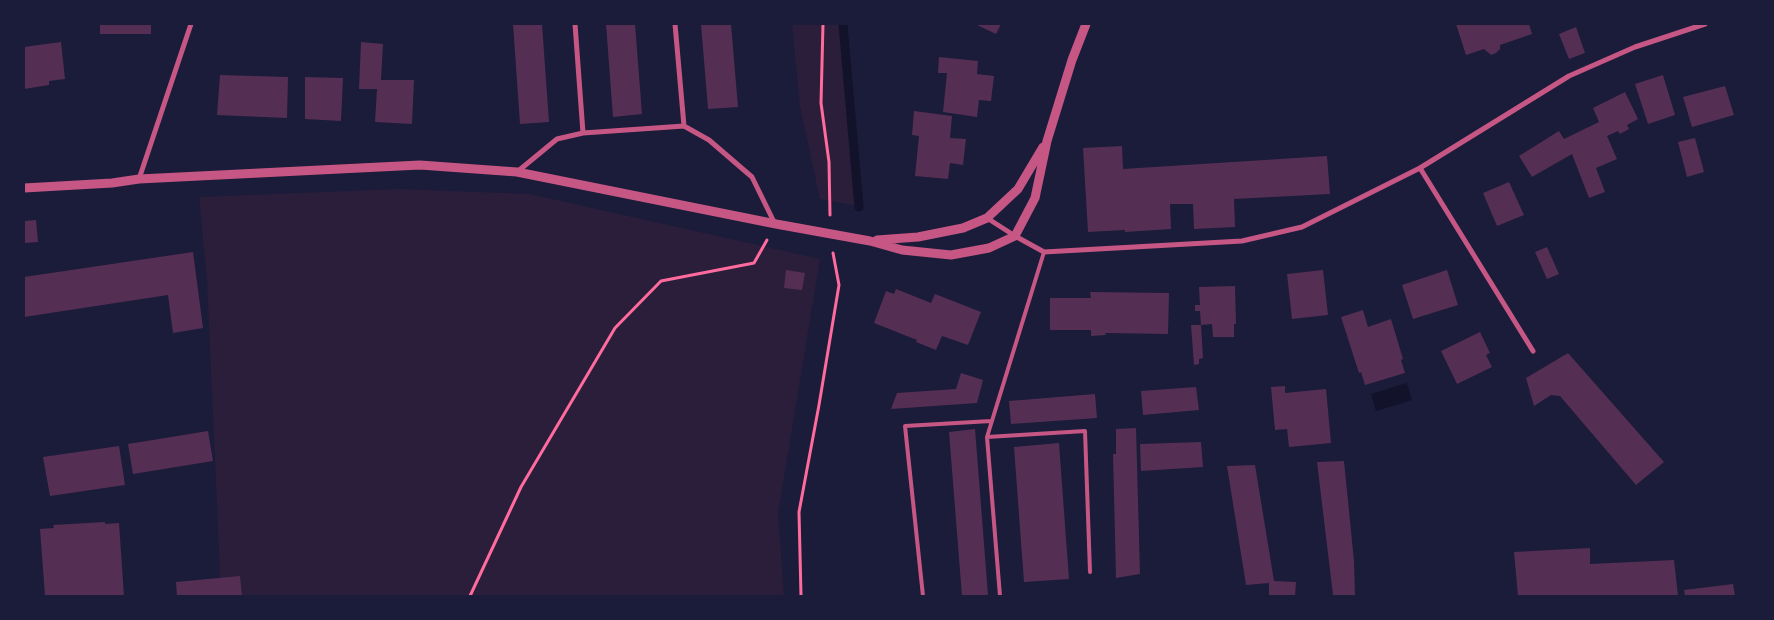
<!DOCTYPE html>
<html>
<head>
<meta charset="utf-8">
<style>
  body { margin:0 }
  #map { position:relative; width:1774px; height:620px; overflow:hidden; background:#1b1b3a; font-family:"Zilla Slab",serif }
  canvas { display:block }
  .frame { position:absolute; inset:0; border:25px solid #1b1b3a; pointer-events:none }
</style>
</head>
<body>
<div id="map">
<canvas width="1774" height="620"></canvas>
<div class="frame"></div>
</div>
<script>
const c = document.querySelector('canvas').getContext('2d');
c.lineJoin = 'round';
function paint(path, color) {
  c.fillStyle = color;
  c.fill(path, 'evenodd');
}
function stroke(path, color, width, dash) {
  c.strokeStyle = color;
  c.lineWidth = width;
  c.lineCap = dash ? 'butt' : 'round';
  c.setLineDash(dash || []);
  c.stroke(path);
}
const green = new Path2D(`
  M 792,24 L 848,24 L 863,207 L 820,199 L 800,107 Z
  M 399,189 L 530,194 L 820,259 L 778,513 L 784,596 L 221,596 L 207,280 L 199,197 Z`);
const water = new Path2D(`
  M 1407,383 L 1412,400 L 1376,411 L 1371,394 Z`);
const stream = new Path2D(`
  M 843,24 L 859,207`);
const building = new Path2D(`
  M 100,24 L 151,24 L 151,34 L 100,34 Z
  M 513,24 L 542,24 L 549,122 L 520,124 Z
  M 606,24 L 635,24 L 642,114 L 613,117 Z
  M 701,24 L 731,24 L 738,107 L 708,109 Z
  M 975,24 L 1001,24 L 996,34 Z
  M 1456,24 L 1529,24 L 1532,34 L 1500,45 L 1500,49 L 1496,53 L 1491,55 L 1484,49 L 1466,55 Z
  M 1576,27 L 1585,53 L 1569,59 L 1559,34 Z
  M 61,42 L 65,79 L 49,81 L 49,85 L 24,89 L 24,47 Z
  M 361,42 L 383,44 L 381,80 L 414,80 L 412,124 L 375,122 L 377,89 L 359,89 Z
  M 939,57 L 978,61 L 977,74 L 994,76 L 991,101 L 979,100 L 977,117 L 943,112 L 947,73 L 938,73 Z
  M 220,75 L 288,77 L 287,118 L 217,115 Z
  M 1663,75 L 1675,115 L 1648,124 L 1635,84 Z
  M 305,77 L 343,78 L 341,121 L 305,119 Z
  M 1725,86 L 1734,115 L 1692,127 L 1683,97 Z
  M 1625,92 L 1638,119 L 1627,125 L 1629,129 L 1620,134 L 1618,131 L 1607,136 L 1617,159 L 1596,168 L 1605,192 L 1589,198 L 1572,154 L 1532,177 L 1519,156 L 1559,131 L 1564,139 L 1599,122 L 1593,108 Z
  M 914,111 L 952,116 L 950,138 L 966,139 L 963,165 L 950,163 L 948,179 L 915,176 L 919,136 L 912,135 Z
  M 1695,138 L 1704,172 L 1687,177 L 1678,142 Z
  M 1122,146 L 1123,169 L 1327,156 L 1330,194 L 1234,199 L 1235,227 L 1194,229 L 1193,204 L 1170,204 L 1171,229 L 1125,232 L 1125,230 L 1088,232 L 1083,148 Z
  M 1509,182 L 1524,215 L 1497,226 L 1483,193 Z
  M 36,220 L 38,242 L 24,243 L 24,221 Z
  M 1547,247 L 1559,274 L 1547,279 L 1535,252 Z
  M 193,252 L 203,328 L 173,333 L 168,295 L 24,317 L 24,277 Z
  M 786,270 L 805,273 L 802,290 L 784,288 Z
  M 1323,270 L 1328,315 L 1292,319 L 1287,274 Z
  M 1447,270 L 1458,305 L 1413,319 L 1402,285 Z
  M 1235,286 L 1236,324 L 1234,324 L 1234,337 L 1213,337 L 1212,324 L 1201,325 L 1200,311 L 1195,311 L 1195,305 L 1200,305 L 1199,287 Z
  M 896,289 L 931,303 L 935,294 L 981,312 L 968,345 L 942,336 L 936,350 L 916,342 L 917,340 L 874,323 L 886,291 L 894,294 Z
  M 1090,292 L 1169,293 L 1168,334 L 1105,333 L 1106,335 L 1091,336 L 1091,330 L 1050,330 L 1050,298 L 1091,298 Z
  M 1363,310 L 1368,327 L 1391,319 L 1403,359 L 1401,360 L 1405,373 L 1365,385 L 1361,372 L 1359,373 L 1341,317 Z
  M 1191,325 L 1201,325 L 1203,358 L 1199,359 L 1199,364 L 1194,365 Z
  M 1480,332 L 1490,353 L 1486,355 L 1492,367 L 1457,384 L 1441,351 Z
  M 1568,353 L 1664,462 L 1636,485 L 1560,396 L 1551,395 L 1534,406 L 1526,378 Z
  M 961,373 L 983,380 L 977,403 L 891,409 L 897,393 L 956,389 Z
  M 1285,386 L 1285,393 L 1326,389 L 1331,443 L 1289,447 L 1287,429 L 1275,430 L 1271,387 Z
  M 1196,387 L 1199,410 L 1143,415 L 1141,391 Z
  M 1095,394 L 1097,418 L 1011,424 L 1009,401 Z
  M 1136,428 L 1140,574 L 1116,578 L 1113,454 L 1116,454 L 1116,429 Z
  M 975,429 L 988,595 L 962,596 L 949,432 Z
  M 208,431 L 213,461 L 133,474 L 128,444 Z
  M 1201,442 L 1203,467 L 1141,471 L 1140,444 Z
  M 1059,443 L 1069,579 L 1024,582 L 1014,447 Z
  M 119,446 L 125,485 L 50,496 L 43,457 Z
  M 1344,461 L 1354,561 L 1355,596 L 1333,595 L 1317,462 Z
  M 1255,465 L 1274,581 L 1296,582 L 1295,596 L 1269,596 L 1269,583 L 1246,585 L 1227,466 Z
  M 105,522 L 105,524 L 119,523 L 124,596 L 45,596 L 40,529 L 54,528 L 53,525 Z
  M 1590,548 L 1590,564 L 1674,560 L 1678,596 L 1518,596 L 1514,552 Z
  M 240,576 L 242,596 L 177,596 L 176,582 Z
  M 1733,584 L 1735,596 L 1685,596 L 1684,590 Z`);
const path = new Path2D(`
  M 823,24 L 821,103 L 829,162 L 830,215
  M 470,596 L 521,487 L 615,328 L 661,281 L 754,263 L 767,240
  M 801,596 L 799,512 L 819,405 L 839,285 L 833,253`);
const service = new Path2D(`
  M 987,437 L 1085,431 L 1090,572
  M 923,596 L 905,426 L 991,421
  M 1000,596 L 987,437 L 1044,252`);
const minor = new Path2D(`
  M 575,24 L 583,133
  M 675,24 L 684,126
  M 1420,168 L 1533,351
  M 517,172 L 557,139 L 583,133 L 684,126 L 709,140 L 752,177 L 775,224
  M 139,179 L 191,24
  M 987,218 L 1015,236 L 1044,252 L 1242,241 L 1302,227 L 1420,168 L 1569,76 L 1635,47 L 1705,24`);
const tertiary = new Path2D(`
  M 24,188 L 112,183 L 139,179 L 420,165 L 517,172 L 776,224 L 870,241 L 902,250 L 951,255 L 989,248 L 1015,236 L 1035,198 L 1047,141 L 1072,60 L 1086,24
  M 877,240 L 918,237 L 963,228 L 987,218 L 1018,189 L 1043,147`);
paint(green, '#2a1e3b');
paint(water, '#12122b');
stroke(stream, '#12122b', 9);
paint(building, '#542f53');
stroke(path, '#ff6b9d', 3);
stroke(service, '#c65784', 4);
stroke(minor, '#c65784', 5);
stroke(tertiary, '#c65784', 9);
</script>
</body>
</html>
